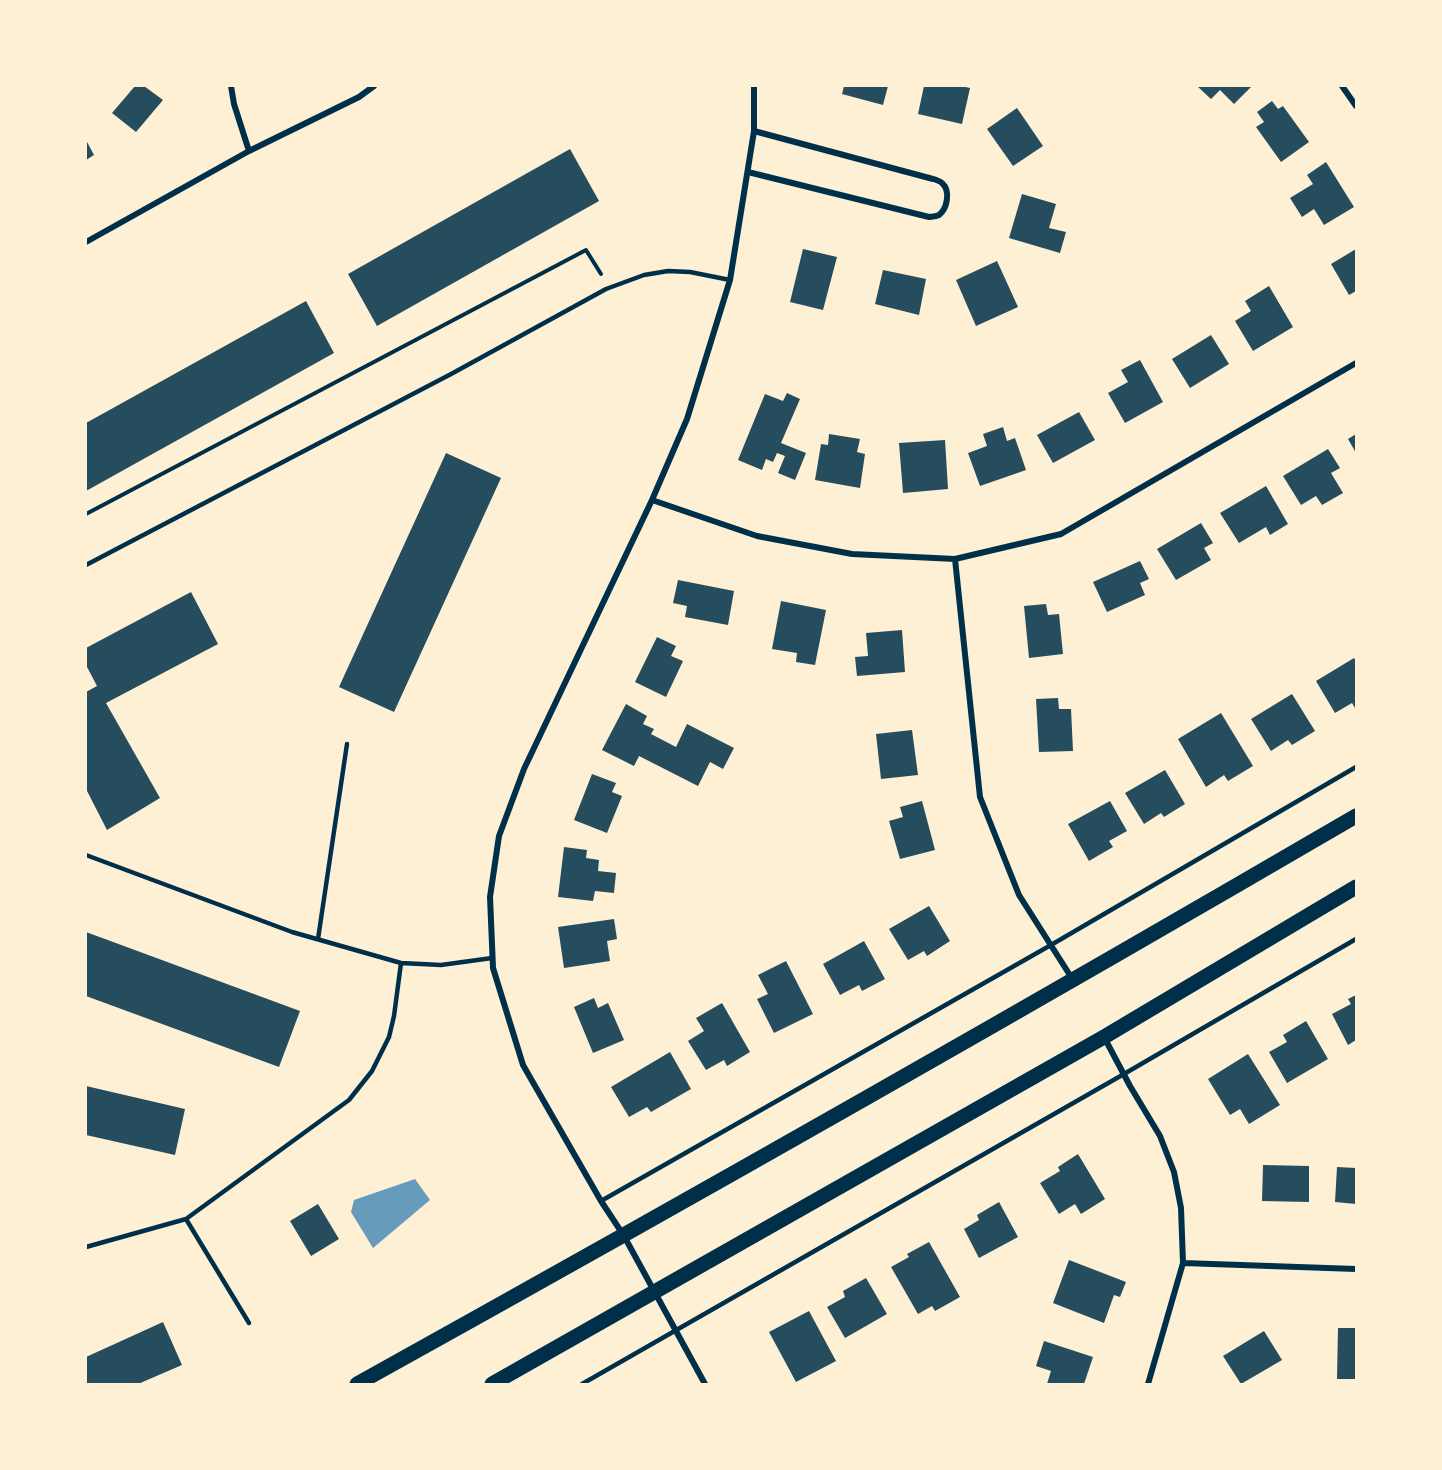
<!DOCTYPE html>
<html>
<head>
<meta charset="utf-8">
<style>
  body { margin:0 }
  #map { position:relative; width:1442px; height:1470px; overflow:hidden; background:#fdf0d5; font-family:Mulish,sans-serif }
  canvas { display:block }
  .frame { position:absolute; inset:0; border:87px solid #fdf0d5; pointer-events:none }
</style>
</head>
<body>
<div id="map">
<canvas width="1442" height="1470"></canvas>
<div class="frame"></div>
</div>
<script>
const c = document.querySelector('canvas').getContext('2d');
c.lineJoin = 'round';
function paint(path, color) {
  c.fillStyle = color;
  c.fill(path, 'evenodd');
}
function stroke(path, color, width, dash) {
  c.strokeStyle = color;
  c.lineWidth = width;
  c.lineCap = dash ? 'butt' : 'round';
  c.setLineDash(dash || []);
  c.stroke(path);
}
const water = new Path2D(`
  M 415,1179 L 430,1200 L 373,1248 L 351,1212 L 354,1200 Z`);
const building = new Path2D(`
  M 135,86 L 144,86 L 163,100 L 136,132 L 112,113 Z
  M 844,86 L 888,86 L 883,105 L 842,94 Z
  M 924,86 L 961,86 L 970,88 L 962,124 L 918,114 Z
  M 1197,86 L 1252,86 L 1234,104 L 1220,90 L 1211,99 Z
  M 1272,101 L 1278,109 L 1283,106 L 1309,142 L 1281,162 L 1256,127 L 1264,122 L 1257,112 Z
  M 1017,108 L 1043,146 L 1013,166 L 987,129 Z
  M 86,140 L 94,155 L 86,160 Z
  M 570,149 L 599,201 L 377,326 L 348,274 Z
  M 1326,162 L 1354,207 L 1324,225 L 1314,209 L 1302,217 L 1290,198 L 1313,184 L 1307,175 Z
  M 1022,194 L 1056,204 L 1049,228 L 1066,232 L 1060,253 L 1009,238 Z
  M 803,249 L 837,257 L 823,310 L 790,302 Z
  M 1356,249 L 1356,291 L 1349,295 L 1331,264 Z
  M 997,261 L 1018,307 L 976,326 L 956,280 Z
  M 883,270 L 926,279 L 919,315 L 875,304 Z
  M 1269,286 L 1293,327 L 1253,351 L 1235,321 L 1251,311 L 1245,301 Z
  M 306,301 L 334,353 L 86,491 L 86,423 Z
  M 1211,335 L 1229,364 L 1190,388 L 1172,359 Z
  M 1140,360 L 1163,402 L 1125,423 L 1108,393 L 1128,382 L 1121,370 Z
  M 787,393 L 800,399 L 781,443 L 806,453 L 795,480 L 778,473 L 785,456 L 777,453 L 773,462 L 766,459 L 762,470 L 738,460 L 765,394 L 783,401 Z
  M 1079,412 L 1095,440 L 1053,463 L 1037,435 Z
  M 1003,427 L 1007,441 L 1015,438 L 1026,470 L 980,486 L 968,453 L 987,446 L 983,434 Z
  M 829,434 L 860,439 L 857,452 L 865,454 L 860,488 L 815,480 L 821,444 L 828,445 Z
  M 1356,434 L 1356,453 L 1348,439 Z
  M 945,440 L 948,489 L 903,493 L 899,443 Z
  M 1328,449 L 1340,468 L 1331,473 L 1343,493 L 1322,505 L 1316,496 L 1301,505 L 1283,476 Z
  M 446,453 L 501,478 L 394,712 L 339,687 Z
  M 1266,486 L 1288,524 L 1270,535 L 1266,527 L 1239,543 L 1220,513 Z
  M 1201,523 L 1213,543 L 1204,548 L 1211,560 L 1176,580 L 1157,549 Z
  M 1140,561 L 1149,579 L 1140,583 L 1145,595 L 1107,612 L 1093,582 Z
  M 678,580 L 734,591 L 728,625 L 685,617 L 687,606 L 673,603 Z
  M 191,592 L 218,644 L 106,703 L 160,798 L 107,830 L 86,789 L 86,692 L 97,686 L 86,665 L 86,648 Z
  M 781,601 L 826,610 L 815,665 L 796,662 L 797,653 L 772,649 Z
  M 1046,604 L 1048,615 L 1059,614 L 1063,654 L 1029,658 L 1024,606 Z
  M 902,630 L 905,672 L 857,676 L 855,657 L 868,656 L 866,633 Z
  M 657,637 L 676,646 L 671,656 L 683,661 L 666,697 L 635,682 Z
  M 1354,658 L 1356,661 L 1356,707 L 1355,708 L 1352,703 L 1335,713 L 1316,681 Z
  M 1292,694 L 1315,731 L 1292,745 L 1288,740 L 1271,751 L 1251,719 Z
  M 1058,698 L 1059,709 L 1071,709 L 1073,751 L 1039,752 L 1036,699 Z
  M 626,704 L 647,716 L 643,724 L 654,729 L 651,734 L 676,747 L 687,724 L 734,748 L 723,769 L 710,762 L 698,786 L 639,756 L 634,766 L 602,750 Z
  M 1221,713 L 1253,766 L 1228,781 L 1224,775 L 1206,787 L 1178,739 Z
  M 912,730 L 918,775 L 881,779 L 876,734 Z
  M 1165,770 L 1185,804 L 1164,817 L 1161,813 L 1144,824 L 1125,793 Z
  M 592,774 L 616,783 L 612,792 L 622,796 L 607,833 L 574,820 Z
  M 922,801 L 935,850 L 900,859 L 889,821 L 903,817 L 900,807 Z
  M 1110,801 L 1127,831 L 1109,841 L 1113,847 L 1089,861 L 1068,824 Z
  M 564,847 L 587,850 L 586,858 L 599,860 L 598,871 L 616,873 L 614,893 L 595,891 L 593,901 L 558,897 Z
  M 929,906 L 950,941 L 927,956 L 924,951 L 908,960 L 889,929 Z
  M 614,919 L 617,939 L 607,941 L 610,961 L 564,968 L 558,927 Z
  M 86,932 L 300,1011 L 279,1067 L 86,996 Z
  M 864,941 L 885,979 L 862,991 L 859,985 L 840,995 L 823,964 Z
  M 786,961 L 813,1014 L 774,1033 L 757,999 L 768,994 L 758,975 Z
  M 1356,995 L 1356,1040 L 1348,1045 L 1332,1014 L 1351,1004 L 1348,999 Z
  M 594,998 L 598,1008 L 608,1003 L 624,1040 L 593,1053 L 574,1007 Z
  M 722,1003 L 750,1052 L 727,1066 L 724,1060 L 706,1070 L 688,1041 L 704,1031 L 696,1018 Z
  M 1306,1021 L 1328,1059 L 1287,1083 L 1269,1052 L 1287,1042 L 1283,1035 Z
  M 670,1052 L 691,1089 L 651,1112 L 647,1107 L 629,1117 L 611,1087 Z
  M 1248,1054 L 1280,1105 L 1249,1124 L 1240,1109 L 1230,1115 L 1208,1079 Z
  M 86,1086 L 185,1109 L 175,1155 L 86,1135 Z
  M 1078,1154 L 1105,1199 L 1081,1214 L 1075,1204 L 1059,1214 L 1040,1183 L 1060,1171 L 1058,1167 Z
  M 1263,1165 L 1309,1166 L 1309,1202 L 1262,1201 Z
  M 1337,1167 L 1356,1168 L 1356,1204 L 1335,1202 Z
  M 999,1202 L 1018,1237 L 979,1258 L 964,1229 L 979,1220 L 977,1215 Z
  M 318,1204 L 339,1239 L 311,1256 L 290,1221 Z
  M 929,1242 L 960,1297 L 935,1311 L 932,1306 L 918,1314 L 891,1267 L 909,1257 L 907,1254 Z
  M 1069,1260 L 1126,1282 L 1120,1297 L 1114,1295 L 1104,1323 L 1053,1303 Z
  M 866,1278 L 887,1314 L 845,1338 L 827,1307 L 845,1297 L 843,1291 Z
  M 809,1311 L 836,1361 L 796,1382 L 769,1332 Z
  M 163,1322 L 182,1365 L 138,1384 L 86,1384 L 86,1357 Z
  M 1338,1328 L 1356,1328 L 1356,1379 L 1337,1379 Z
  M 1264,1331 L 1282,1360 L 1241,1384 L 1223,1356 Z
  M 1044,1341 L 1093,1357 L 1084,1384 L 1047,1384 L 1051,1371 L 1036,1366 Z`);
const path = new Path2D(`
  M 86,514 L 586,250 L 601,274`);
const service = new Path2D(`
  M 86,565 L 453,373 L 606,289 L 644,275 L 668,271 L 690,272 L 730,280
  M 86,855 L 292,932 L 401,963 L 441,965 L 492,958
  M 318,939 L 347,744
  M 601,1201 L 1051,945 L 1356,767
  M 186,1219 L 249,1323
  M 86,1247 L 186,1219 L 349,1100 L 372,1071 L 389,1037 L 394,1016 L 401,963
  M 582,1384 L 1124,1074 L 1356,939`);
const minor = new Path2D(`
  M 231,86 L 234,104 L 249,151
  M 1342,86 L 1356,106
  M 748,172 L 929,217 C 933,216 936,217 939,215 C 947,209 951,191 942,183 C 941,182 935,179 933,179 L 754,131
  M 86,242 L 249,151 L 359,97 L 374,86
  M 652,500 L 757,536 L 852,554 L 955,559 L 1061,534 L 1356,363
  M 955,559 L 980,797 L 1019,895 L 1073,980
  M 1104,1037 L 1130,1086 L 1160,1136 L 1174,1172 L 1181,1208 L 1183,1263 L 1148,1384
  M 1183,1263 L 1356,1269
  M 705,1384 L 624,1236 L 601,1201 L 523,1065 L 493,968 L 490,897 L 499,836 L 524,769 L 652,500 L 687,419 L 730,280 L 754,131 L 754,86`);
const primary = new Path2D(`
  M 357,1384 C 692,1198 1025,1009 1356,816
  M 492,1384 L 1104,1037 L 1356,887`);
paint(water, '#669bbc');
paint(building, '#264d5e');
stroke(path, '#003049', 4);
stroke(service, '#003049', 4.5);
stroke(minor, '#003049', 6);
stroke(primary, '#003049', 15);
</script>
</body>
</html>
